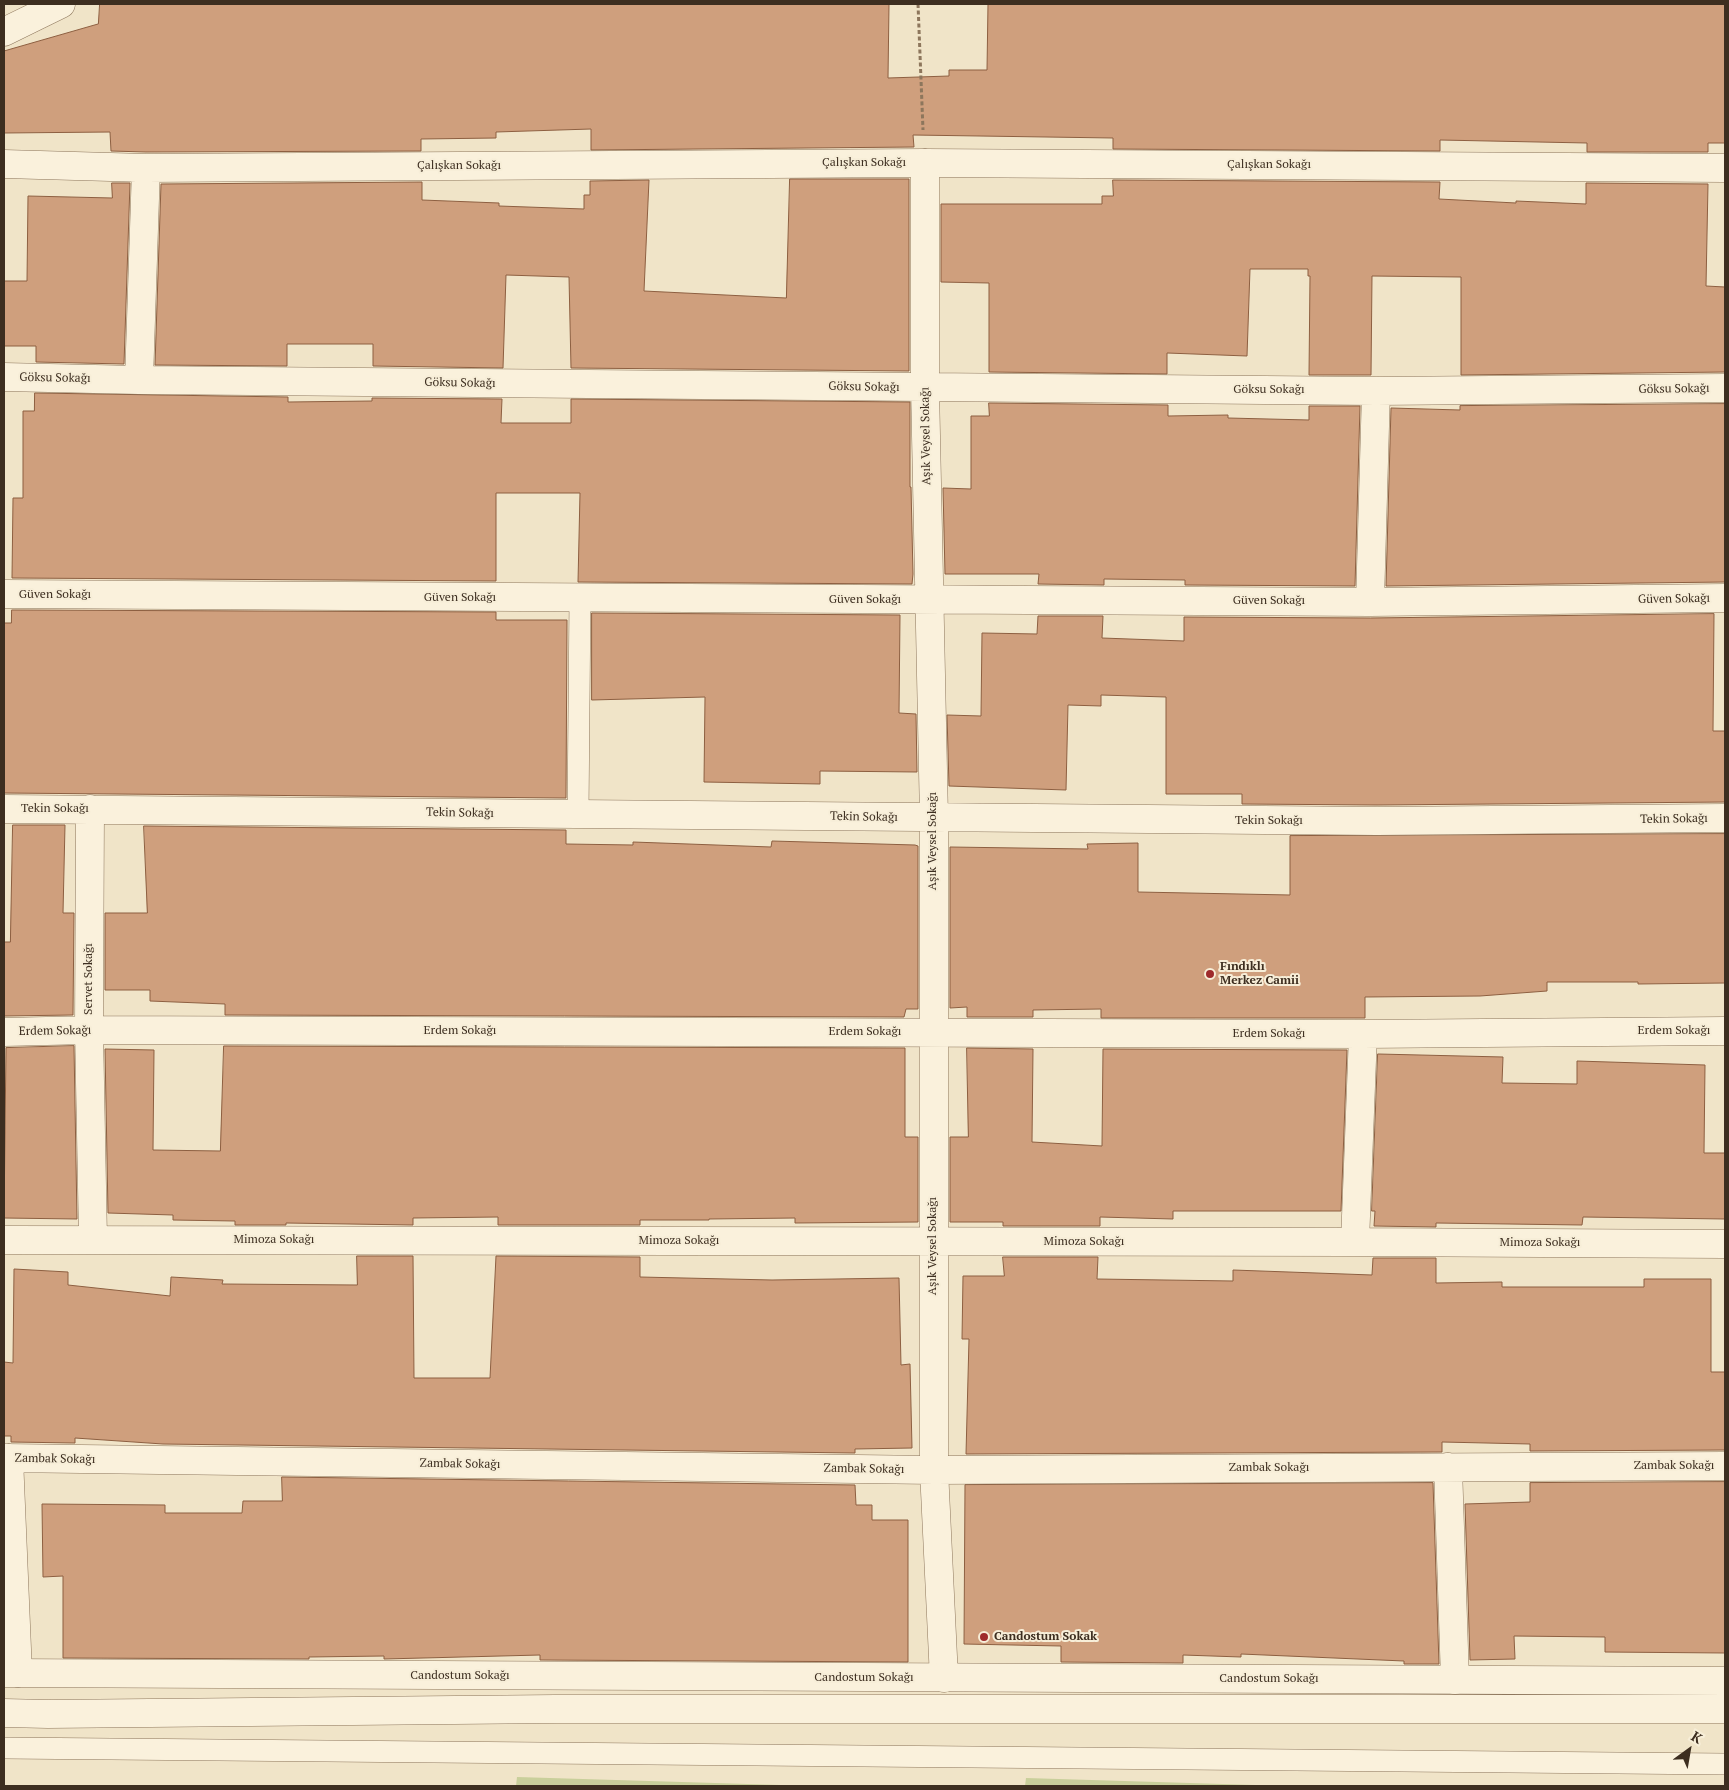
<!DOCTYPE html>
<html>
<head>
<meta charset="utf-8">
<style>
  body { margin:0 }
  #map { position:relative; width:1729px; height:1790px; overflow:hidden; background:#f0e4c8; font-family:"PT Serif",serif }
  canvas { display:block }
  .frame { position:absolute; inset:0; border:5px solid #3d2e20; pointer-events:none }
  .north { position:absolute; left:1664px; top:1725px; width:50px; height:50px; -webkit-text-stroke:4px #f7eed8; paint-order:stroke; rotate:32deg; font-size:14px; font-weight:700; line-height:20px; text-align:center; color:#3d2e20 }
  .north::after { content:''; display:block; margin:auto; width:18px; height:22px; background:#3d2e20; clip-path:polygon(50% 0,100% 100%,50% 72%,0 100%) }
</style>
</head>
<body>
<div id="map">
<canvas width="1729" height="1790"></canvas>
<div class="frame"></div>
<div class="north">K</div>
</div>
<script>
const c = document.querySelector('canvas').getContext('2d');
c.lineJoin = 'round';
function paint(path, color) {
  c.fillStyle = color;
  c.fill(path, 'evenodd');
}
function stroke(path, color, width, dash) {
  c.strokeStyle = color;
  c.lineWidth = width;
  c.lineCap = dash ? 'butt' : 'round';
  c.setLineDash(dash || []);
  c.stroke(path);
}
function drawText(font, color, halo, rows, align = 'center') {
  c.font = font + ' "PT Serif",serif';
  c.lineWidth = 4;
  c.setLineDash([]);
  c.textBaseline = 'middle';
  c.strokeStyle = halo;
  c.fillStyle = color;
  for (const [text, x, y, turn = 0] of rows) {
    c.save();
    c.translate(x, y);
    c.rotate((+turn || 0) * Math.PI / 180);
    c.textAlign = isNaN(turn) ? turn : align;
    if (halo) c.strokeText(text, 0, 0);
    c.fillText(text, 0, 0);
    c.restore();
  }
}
const green = new Path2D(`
  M 517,1777 L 814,1786 L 516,1786 Z
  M 1026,1778 L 1288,1786 L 1025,1786 Z`);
const building = new Path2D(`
  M 100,4 L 889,4 L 888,78 L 949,76 L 949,70 L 987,70 L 988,4 L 1725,4 L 1725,143 L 1708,143 L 1708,152 L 1587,152 L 1587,143 L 1440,140 L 1440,151 L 1113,149 L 1113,138 L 913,135 L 914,147 L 591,150 L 591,129 L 496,132 L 496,138 L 421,139 L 421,151 L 146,152 L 111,151 L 110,132 L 4,133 L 4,51 L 98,24 Z
  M 790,179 L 909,179 L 909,371 L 571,368 L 569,277 L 506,275 L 503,368 L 373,366 L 373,344 L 287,344 L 287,366 L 155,365 L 161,184 L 422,182 L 422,200 L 499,203 L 499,206 L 584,209 L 584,195 L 590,195 L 590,181 L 649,180 L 644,291 L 786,298 Z
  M 1113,180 L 1440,182 L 1439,199 L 1516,203 L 1516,201 L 1586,204 L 1586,183 L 1708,184 L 1706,286 L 1725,287 L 1725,372 L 1461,375 L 1461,277 L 1372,276 L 1371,375 L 1309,375 L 1310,276 L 1308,276 L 1308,269 L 1250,269 L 1247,356 L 1167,353 L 1167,374 L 989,372 L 989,283 L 941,282 L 941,204 L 1102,204 L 1102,196 L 1113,196 Z
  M 112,183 L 130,183 L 124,364 L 36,362 L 36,346 L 4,346 L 4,281 L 27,281 L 28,196 L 112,198 Z
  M 35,393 L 288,397 L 288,402 L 372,401 L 372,398 L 502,399 L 501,423 L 571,423 L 571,399 L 910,402 L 910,487 L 911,487 L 913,574 L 912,584 L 578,582 L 580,493 L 496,493 L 496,581 L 12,578 L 13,498 L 23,498 L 23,411 L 34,411 Z
  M 989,403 L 1168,405 L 1168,416 L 1228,415 L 1228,418 L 1309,420 L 1309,406 L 1360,406 L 1355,586 L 1185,585 L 1185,580 L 1104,579 L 1104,585 L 1038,584 L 1039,574 L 945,574 L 943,488 L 971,489 L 971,416 L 989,416 Z
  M 1725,404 L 1725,582 L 1386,586 L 1391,408 L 1460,410 L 1460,406 Z
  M 12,610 L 496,612 L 496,620 L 567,620 L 566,798 L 4,793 L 4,623 L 11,623 Z
  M 592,613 L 900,615 L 899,713 L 916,714 L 917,772 L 820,771 L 820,784 L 704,782 L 705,697 L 592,700 Z
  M 1714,614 L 1713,731 L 1725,731 L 1725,802 L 1377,805 L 1242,804 L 1242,794 L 1166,794 L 1166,697 L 1101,695 L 1101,706 L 1068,705 L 1066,790 L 949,786 L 947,715 L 981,716 L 982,633 L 1037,634 L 1038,616 L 1103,616 L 1102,638 L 1184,641 L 1184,617 L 1370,618 Z
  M 13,825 L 65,825 L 63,913 L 74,913 L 73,1015 L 4,1016 L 4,942 L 10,942 Z
  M 144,826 L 566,830 L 566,844 L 633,845 L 633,842 L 771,847 L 772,841 L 915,845 L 918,846 L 918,1009 L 906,1009 L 904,1017 L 225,1015 L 225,1004 L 150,1001 L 150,990 L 105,990 L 105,913 L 147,913 Z
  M 1725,834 L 1725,983 L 1638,984 L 1638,982 L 1547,982 L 1547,991 L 1480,996 L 1365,997 L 1365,1018 L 1101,1018 L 1101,1009 L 1033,1010 L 1033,1017 L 967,1017 L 967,1007 L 950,1008 L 950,847 L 1088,849 L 1087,844 L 1138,843 L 1138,892 L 1290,895 L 1290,836 Z
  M 74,1046 L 77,1219 L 4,1218 L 6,1048 Z
  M 224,1046 L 905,1048 L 905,1137 L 918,1137 L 918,1222 L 795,1223 L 795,1218 L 709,1219 L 709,1220 L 640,1220 L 640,1225 L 498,1225 L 498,1217 L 413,1218 L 413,1225 L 286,1223 L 286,1225 L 235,1225 L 235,1221 L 173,1220 L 173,1215 L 108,1213 L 105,1049 L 154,1050 L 153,1150 L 220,1151 Z
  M 967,1048 L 1033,1049 L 1032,1142 L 1102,1146 L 1103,1049 L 1347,1050 L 1341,1211 L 1173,1211 L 1173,1219 L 1100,1217 L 1100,1226 L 1003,1226 L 1003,1222 L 950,1222 L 950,1137 L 968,1137 Z
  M 1378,1054 L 1503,1057 L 1502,1083 L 1577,1084 L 1577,1061 L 1705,1065 L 1704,1153 L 1725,1153 L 1725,1219 L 1583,1217 L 1582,1225 L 1436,1223 L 1436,1227 L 1374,1226 L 1375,1211 L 1372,1211 Z
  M 357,1256 L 413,1256 L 414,1378 L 490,1378 L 496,1256 L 640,1257 L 640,1277 L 772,1280 L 899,1278 L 901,1365 L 910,1364 L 912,1448 L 855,1449 L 855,1453 L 163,1444 L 75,1438 L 75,1443 L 11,1442 L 11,1436 L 4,1436 L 4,1362 L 13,1363 L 14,1269 L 68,1272 L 68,1285 L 170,1296 L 171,1277 L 223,1280 L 222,1284 L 357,1285 Z
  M 1003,1257 L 1098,1257 L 1097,1279 L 1233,1281 L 1233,1270 L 1372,1275 L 1373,1258 L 1436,1258 L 1436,1283 L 1502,1282 L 1502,1287 L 1644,1287 L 1644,1279 L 1711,1279 L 1711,1372 L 1725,1372 L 1725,1450 L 1530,1451 L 1530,1444 L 1442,1442 L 1442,1452 L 966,1454 L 969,1339 L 962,1339 L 963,1276 L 1004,1276 Z
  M 282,1477 L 855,1485 L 856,1505 L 872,1505 L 872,1520 L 908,1520 L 908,1662 L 540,1660 L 540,1655 L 384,1659 L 384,1656 L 309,1657 L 309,1659 L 63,1658 L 63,1576 L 43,1577 L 42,1504 L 165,1505 L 165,1513 L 242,1513 L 243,1501 L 282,1501 Z
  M 1725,1482 L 1725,1653 L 1605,1652 L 1605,1637 L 1514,1636 L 1515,1659 L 1470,1660 L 1465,1504 L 1530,1502 L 1530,1483 Z
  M 1433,1483 L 1439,1664 L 1404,1664 L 1404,1661 L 1241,1654 L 1241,1657 L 1183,1655 L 1183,1663 L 1061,1662 L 1061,1646 L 964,1644 L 965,1485 Z`);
const path = new Path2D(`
  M 918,4 L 923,130`);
const service = new Path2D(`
  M 578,814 L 580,598
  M 4,1748 L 1725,1764`);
const minor = new Path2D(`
  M 4,32 L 61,4
  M 925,163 L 925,388 L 934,818 L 934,1470 L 944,1678
  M 4,164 L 146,168 L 925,163 L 1725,168
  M 4,377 L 139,380 L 1376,391 L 1725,388
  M 139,380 L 146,168
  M 4,594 L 1370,602 L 1725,598
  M 1370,602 L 1376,391
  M 4,809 L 1377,821 L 1725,818
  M 90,809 L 89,1030 L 93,1239
  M 4,1032 L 89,1030 L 1363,1034 L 1725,1031
  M 4,1240 L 1355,1242 L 1725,1244
  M 1355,1242 L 1363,1034
  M 4,1458 L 934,1470 L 1725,1466
  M 9,1458 L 18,1673
  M 1448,1467 L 1455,1680`);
const tertiary = new Path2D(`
  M 4,1673 L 1725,1681
  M 4,1713 L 48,1714 L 556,1709 L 1725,1709`);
const markers = [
  [1210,974,5,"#9e2a2b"],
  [984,1637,5,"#9e2a2b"]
];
const streetNames = [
  ["Çalışkan Sokağı",864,163],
  ["Çalışkan Sokağı",1269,165],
  ["Çalışkan Sokağı",459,166],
  ["Göksu Sokağı",55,378,1],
  ["Göksu Sokağı",460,383,1],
  ["Göksu Sokağı",864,387,1],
  ["Göksu Sokağı",1674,389,-1],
  ["Göksu Sokağı",1269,390],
  ["Aşık Veysel Sokağı",926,436,-91],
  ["Güven Sokağı",55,595],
  ["Güven Sokağı",460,598],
  ["Güven Sokağı",1674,599,-1],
  ["Güven Sokağı",865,600],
  ["Güven Sokağı",1269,601],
  ["Tekin Sokağı",55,809],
  ["Tekin Sokağı",460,813,1],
  ["Tekin Sokağı",864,817,1],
  ["Tekin Sokağı",1674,819,-1],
  ["Tekin Sokağı",1269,821],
  ["Aşık Veysel Sokağı",933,841,-90],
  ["Servet Sokağı",89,979,-90],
  ["Erdem Sokağı",55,1031,-1],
  ["Erdem Sokağı",460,1031],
  ["Erdem Sokağı",1674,1031],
  ["Erdem Sokağı",865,1032],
  ["Erdem Sokağı",1269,1034],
  ["Mimoza Sokağı",274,1240],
  ["Mimoza Sokağı",679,1241],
  ["Mimoza Sokağı",1084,1242],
  ["Mimoza Sokağı",1540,1243],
  ["Aşık Veysel Sokağı",933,1246,-90],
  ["Zambak Sokağı",55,1459,1],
  ["Zambak Sokağı",460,1464,1],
  ["Zambak Sokağı",1674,1466],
  ["Zambak Sokağı",1269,1468],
  ["Zambak Sokağı",864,1469,1],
  ["Candostum Sokağı",460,1676],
  ["Candostum Sokağı",864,1678],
  ["Candostum Sokağı",1269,1679]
];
const poiNames = [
  ["Fındıklı",1220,967],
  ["Merkez Camii",1220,981],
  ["Candostum Sokak",994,1637]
];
paint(green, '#c9cf9b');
paint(building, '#cf9f7d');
stroke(building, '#8d5f41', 1);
stroke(service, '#8d765c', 22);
stroke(minor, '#8d765c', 29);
stroke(tertiary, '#8d765c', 29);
stroke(path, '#8d765c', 3, [4, 2.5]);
stroke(service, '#faf1dc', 21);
stroke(minor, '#faf1dc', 28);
stroke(tertiary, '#faf1dc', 28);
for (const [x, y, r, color] of markers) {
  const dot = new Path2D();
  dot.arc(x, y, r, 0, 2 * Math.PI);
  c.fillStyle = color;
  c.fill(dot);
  stroke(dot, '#f7eed8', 2);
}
drawText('12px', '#3d2e20', '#f7eed8', streetNames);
drawText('bold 12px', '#3d2e20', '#f7eed8', poiNames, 'left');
</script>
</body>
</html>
